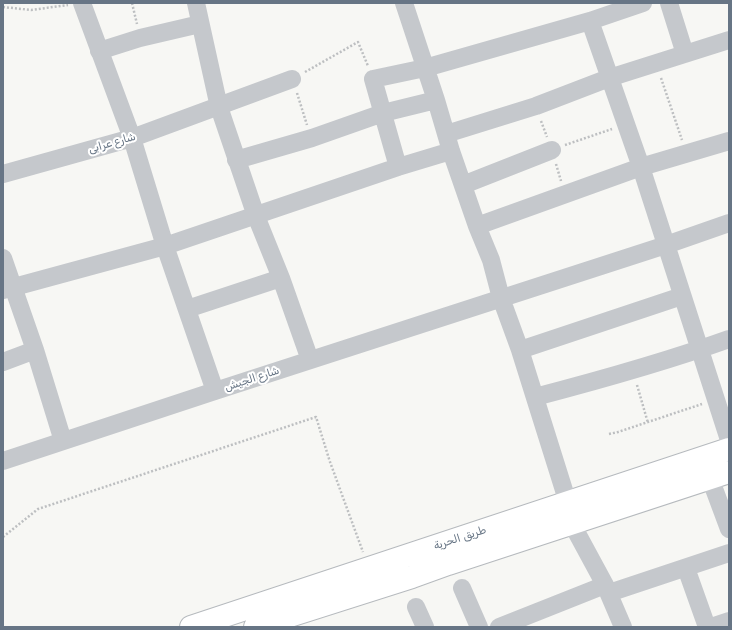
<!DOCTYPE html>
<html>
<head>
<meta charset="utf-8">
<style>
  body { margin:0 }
  #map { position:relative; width:732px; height:630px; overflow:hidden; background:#f7f7f4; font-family:Rubik,sans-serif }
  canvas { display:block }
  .frame { position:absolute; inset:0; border:4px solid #677585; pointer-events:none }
</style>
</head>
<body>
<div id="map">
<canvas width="732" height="630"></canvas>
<div class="frame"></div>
</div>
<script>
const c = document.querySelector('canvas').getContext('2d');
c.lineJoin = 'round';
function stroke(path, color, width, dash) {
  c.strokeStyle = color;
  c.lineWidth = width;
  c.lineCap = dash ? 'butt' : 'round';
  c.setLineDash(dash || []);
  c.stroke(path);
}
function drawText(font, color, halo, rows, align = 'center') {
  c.font = font + ' Rubik,"Noto Sans Arabic",sans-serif';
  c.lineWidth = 4;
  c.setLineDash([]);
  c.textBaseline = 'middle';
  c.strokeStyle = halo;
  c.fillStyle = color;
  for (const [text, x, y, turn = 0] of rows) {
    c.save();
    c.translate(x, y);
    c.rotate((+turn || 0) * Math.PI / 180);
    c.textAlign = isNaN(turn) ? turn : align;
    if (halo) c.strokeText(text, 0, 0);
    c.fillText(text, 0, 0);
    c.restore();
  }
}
const path = new Path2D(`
  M 132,3 L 137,24
  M 3,7 L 31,10 L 68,5
  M 305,72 L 358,42 L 368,66
  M 661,78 L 682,140
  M 297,93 L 307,125
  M 541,121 L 547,137
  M 565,145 L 612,129
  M 556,164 L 561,181
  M 637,385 L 648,423
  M 609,434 L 618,432 L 702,404
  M 3,537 L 38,509 L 316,417 L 330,462 L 363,552`);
const minor = new Path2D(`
  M 82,3 L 132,138 L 165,246 L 215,391
  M 196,3 L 219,107 L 256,216 L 281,278 L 310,360
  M 404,3 L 436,100 L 451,151 L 477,226 L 491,260 L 501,298 L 520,350 L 568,503
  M 669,3 L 685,54
  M 590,21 L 641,167 L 729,440
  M 99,51 L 140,38 L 200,24
  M 446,134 L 536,106 L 609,78 L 729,40
  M 236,160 L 312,138 L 383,113 L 436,100
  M 398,167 L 373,79 L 425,68 L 590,21 L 643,3
  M 3,174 L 132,138 L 292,79
  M 463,185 L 552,150
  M 477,226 L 641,167 L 729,141
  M 3,258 L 35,350 L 63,441
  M 3,290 L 165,246 L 398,167 L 451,151
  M 187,309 L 281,278
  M 520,350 L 682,296
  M 3,362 L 35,350
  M 535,397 C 600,380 665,362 729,339
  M 3,461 L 215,391 L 666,245 L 729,223
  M 710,478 L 729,529
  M 572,524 L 605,585 L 623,627
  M 686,568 L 707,627
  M 462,588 L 479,627
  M 609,593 L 729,553
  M 416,607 L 425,627
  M 499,627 L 605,585
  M 711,627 L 729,621`);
const major = new Path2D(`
  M 191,627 L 729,449
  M 255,627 L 412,577 L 448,564 L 729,472`);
const streetNames = [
  ["شارع عرابى",112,143,-16],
  ["شارع الجيش",252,379,-18],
  ["طريق الحرية",460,538,-18]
];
stroke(major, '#b6babe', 24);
stroke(path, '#bdbfc1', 2.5, [2, 2]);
stroke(minor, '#c5c8cc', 18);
stroke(major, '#fff', 22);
drawText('11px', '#677585', '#fff', streetNames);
</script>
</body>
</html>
